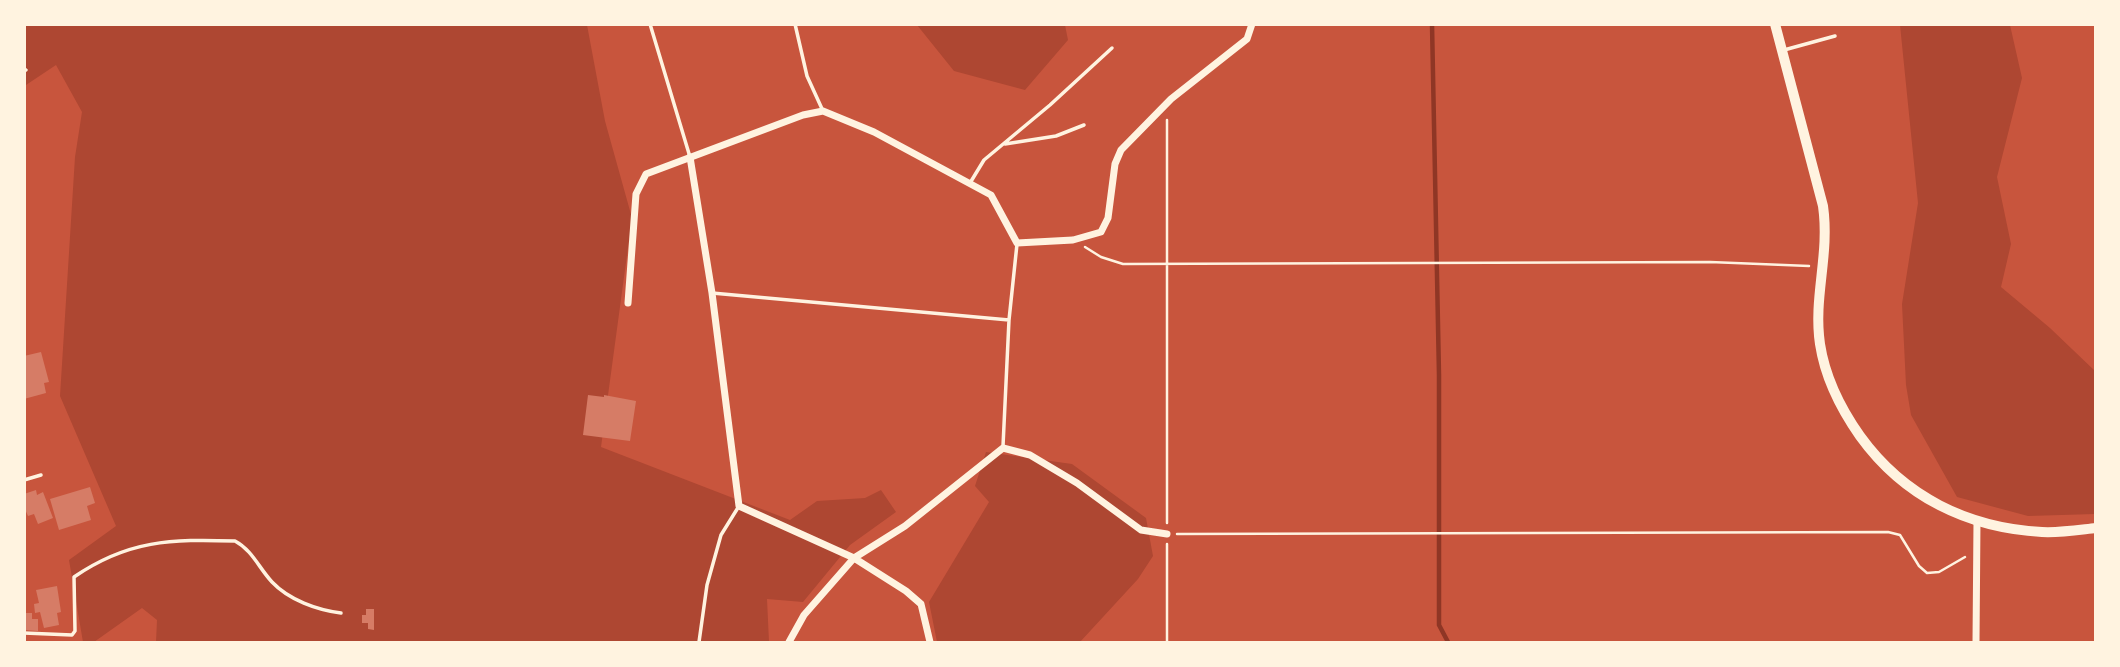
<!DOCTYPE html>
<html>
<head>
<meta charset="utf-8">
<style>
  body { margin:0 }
  #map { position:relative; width:2120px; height:667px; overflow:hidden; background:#c8553d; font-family:"Noto Sans",sans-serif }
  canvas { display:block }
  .frame { position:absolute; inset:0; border:26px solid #fff3e0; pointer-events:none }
</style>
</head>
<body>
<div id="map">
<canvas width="2120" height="667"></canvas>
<div class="frame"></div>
</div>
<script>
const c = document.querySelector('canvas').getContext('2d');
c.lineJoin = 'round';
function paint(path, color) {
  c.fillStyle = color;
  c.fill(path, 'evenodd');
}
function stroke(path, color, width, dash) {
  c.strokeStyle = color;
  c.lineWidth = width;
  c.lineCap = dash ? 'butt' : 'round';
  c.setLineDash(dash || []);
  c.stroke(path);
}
const green = new Path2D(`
  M 24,25 L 587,25 L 605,121 L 632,218 L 601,447 L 790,520 L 817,501 L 865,498 L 881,490 L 896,512 L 850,545 L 803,602 L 767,599 L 769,642 L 156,642 L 157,620 L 142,608 L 94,642 L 83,642 L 69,560 L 116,526 L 60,396 L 75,157 L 82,112 L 56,65 L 26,85 L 25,84 Z
  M 917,25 L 1065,25 L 1068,40 L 1025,90 L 954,71 Z
  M 1900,25 L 2010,25 L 2022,78 L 1997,177 L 2011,244 L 2001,287 L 2050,328 L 2095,371 L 2095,514 L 2028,516 L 1957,497 L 1911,415 L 1906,385 L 1902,304 L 1918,203 Z
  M 986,452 L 1072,464 L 1146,518 L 1153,556 L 1138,579 L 1080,642 L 937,642 L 929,602 L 989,502 L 975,486 Z`);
const stream = new Path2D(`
  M 1432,24 L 1439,375 L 1439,625 L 1448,642`);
const building = new Path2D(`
  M 41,352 L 49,382 L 44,383 L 46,393 L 24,399 L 24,356 Z
  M 588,395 L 604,397 L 604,395 L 636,401 L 630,441 L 583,435 Z
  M 90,487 L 95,503 L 87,506 L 91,520 L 59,530 L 50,499 Z
  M 36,490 L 37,495 L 43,492 L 53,518 L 38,524 L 34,514 L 28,516 L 24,507 L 24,494 Z
  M 57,586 L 61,612 L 57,613 L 59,625 L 44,628 L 40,612 L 35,613 L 34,604 L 39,603 L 36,590 Z
  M 366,609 L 374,609 L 374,630 L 368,629 L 368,623 L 362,623 L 362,615 L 366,615 Z
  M 24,613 L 32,613 L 32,619 L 38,619 L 38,631 L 24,630 Z`);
const path = new Path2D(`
  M 1167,120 L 1167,523
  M 1085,247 L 1101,257 L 1123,264 L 1710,262 L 1809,266
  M 1177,534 L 1888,532 L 1900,535 L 1919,566 L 1927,573 L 1939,572 L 1965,557
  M 1167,642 L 1167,544`);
const service = new Path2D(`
  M 650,24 L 690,157
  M 795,24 L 807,76 L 823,111
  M 1784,50 L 1835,36
  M 24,69 L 26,70
  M 1005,144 L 1056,136 L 1084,125
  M 970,183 L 984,160 L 1050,105 L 1112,48
  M 712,293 L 1009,320
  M 1003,446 L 1009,320 L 1017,244
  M 24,480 L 41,475
  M 24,633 L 72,635 L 75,631 L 74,577 C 128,540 171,539 235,541 C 252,550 259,568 272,582 C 289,600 317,610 341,613
  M 699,642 L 707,585 L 721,535 L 739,506`);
const minor = new Path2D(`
  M 690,157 L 712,293 L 739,506 L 854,558 L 906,591 L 921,604 L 930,642
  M 628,303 L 636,194 L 646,174 L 803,115 L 823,111 L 874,132 L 991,195 L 1017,243 L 1073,240 L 1101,232 L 1108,218 L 1115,164 L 1121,150 L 1171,99 L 1247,39 L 1252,24
  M 789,642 L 804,615 L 854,558 L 905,526 L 1003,448 L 1030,455 L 1077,483 L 1141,530 L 1167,534
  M 1976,642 L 1977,521`);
const secondary = new Path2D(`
  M 1775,24 L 1823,206 C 1830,255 1813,297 1820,344 C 1825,377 1841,409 1860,436 C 1904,497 1968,528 2042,532 C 2060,533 2078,530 2096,528`);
paint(green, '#ae4732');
stroke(stream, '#8f3625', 4.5);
paint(building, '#d67c66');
stroke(path, '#fff3e0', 2.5);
stroke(service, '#fff3e0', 3.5);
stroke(minor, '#fff3e0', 7);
stroke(secondary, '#fff3e0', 10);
</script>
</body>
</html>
